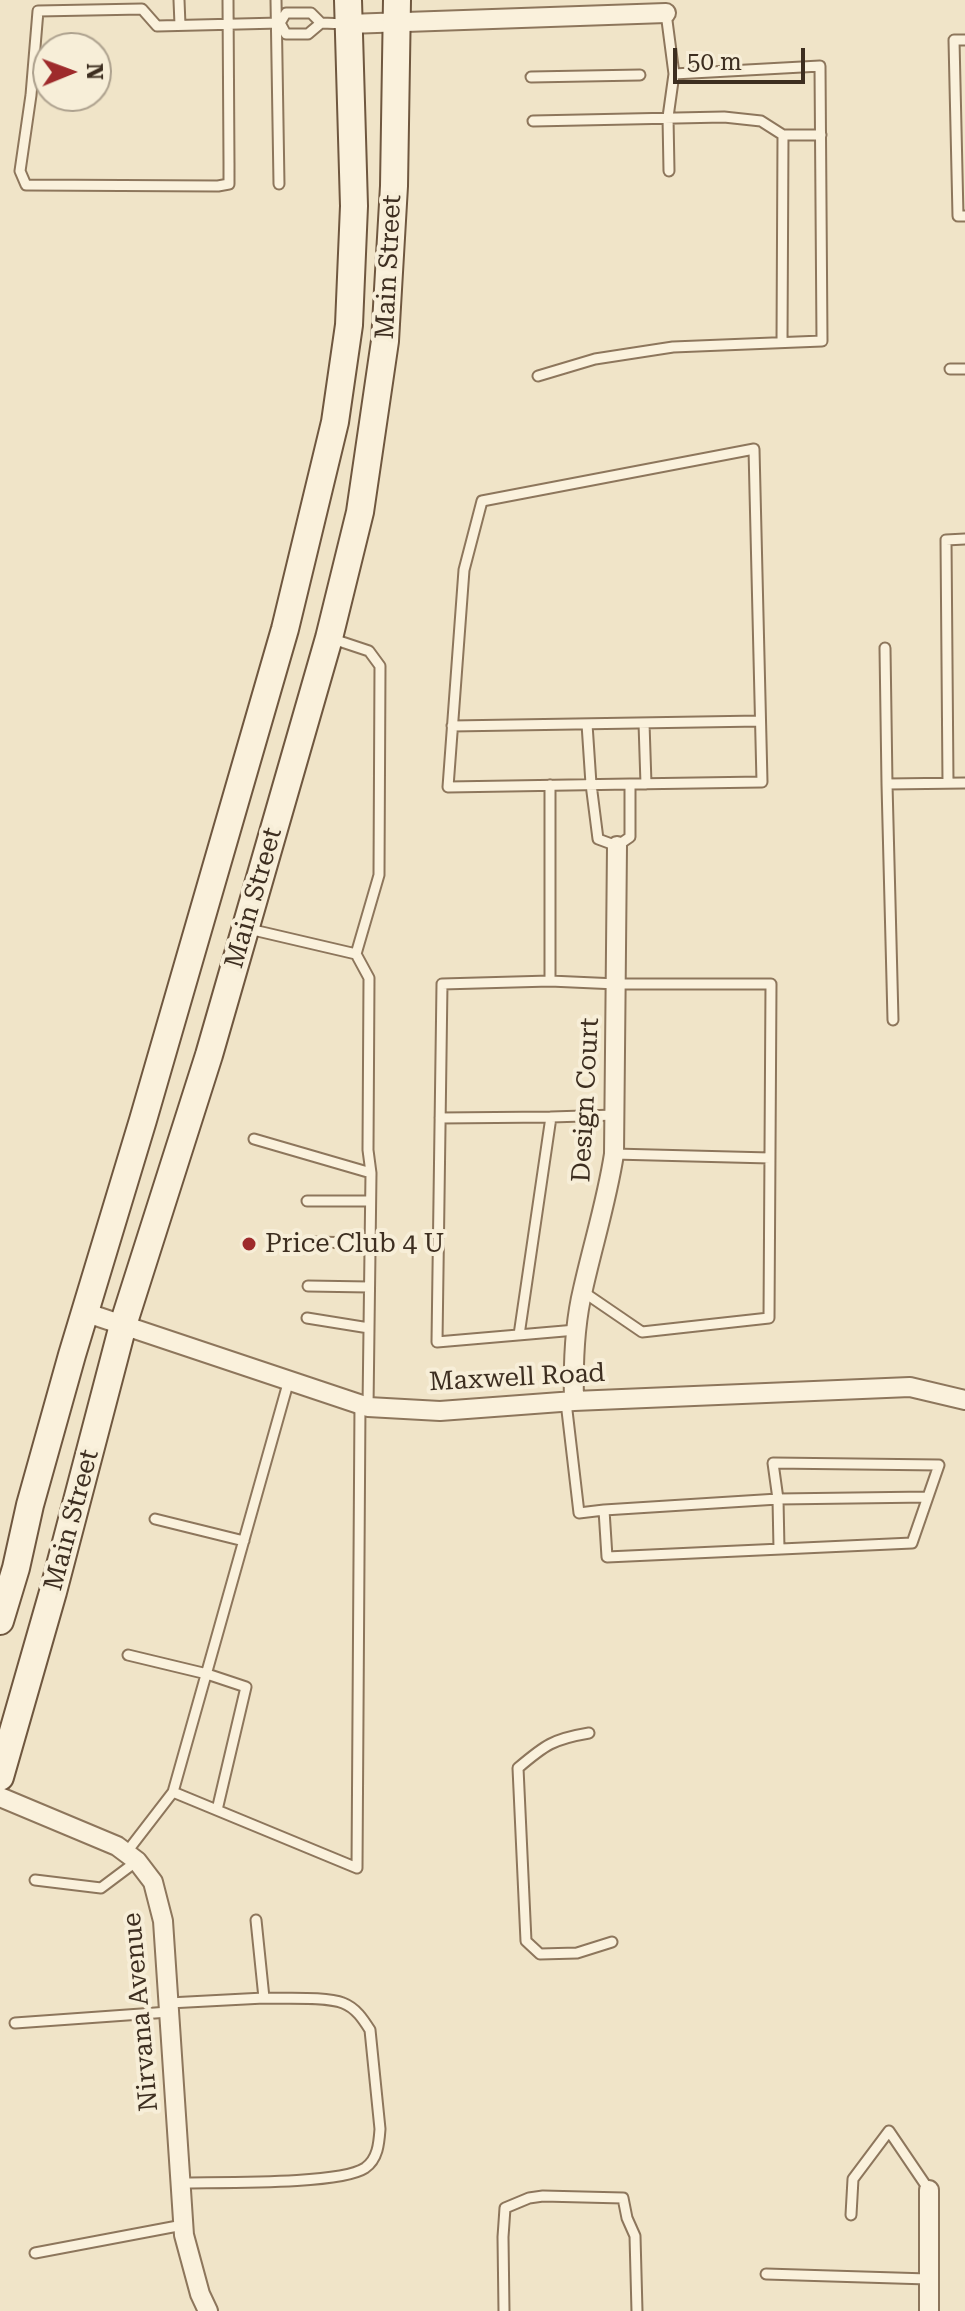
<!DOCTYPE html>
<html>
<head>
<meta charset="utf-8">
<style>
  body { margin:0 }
  #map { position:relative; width:965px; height:2311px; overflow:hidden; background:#f0e4c8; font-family:"Roboto Serif",serif }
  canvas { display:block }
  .north { position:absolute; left:32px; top:32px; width:80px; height:80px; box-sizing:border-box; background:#f7eed8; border:2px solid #ada18e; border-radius:50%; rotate:89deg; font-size:22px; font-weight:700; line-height:32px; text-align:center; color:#3d2e20 }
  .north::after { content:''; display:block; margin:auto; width:28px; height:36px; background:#9e2a2b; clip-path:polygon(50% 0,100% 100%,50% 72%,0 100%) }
  .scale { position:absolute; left:673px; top:48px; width:132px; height:36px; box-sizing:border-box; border:4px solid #3d2e20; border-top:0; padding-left:10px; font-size:24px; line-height:28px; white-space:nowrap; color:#3d2e20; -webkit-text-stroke:6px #f7eed8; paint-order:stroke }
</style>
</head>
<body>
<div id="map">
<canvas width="965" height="2311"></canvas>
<div class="north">N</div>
<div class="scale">50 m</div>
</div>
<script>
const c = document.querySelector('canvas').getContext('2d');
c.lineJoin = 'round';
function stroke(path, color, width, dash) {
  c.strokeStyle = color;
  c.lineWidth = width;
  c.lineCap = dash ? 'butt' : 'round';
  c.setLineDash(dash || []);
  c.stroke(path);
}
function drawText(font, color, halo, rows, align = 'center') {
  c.font = font + ' "Roboto Serif",serif';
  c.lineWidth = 8;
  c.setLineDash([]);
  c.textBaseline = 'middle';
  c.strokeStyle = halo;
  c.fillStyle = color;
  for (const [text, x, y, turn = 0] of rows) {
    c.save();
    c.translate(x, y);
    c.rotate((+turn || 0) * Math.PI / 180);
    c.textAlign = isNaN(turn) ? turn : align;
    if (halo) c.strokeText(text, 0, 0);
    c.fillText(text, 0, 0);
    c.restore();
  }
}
const lane = new Path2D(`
  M 179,0 L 180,25
  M 228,0 L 229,163 L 229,184 L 218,186 L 26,185 L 20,171 L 31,95 L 38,11 L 142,9 L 157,26 L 280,23
  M 276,0 L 279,184
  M 666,13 L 674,74
  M 280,23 L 286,13 L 311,13 L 321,23 L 347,24
  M 280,23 L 286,34 L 308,34 L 321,23
  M 965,40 L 954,40 L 958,216 L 965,216
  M 531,77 L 640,75
  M 533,121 L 724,117 L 761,121 L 783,135 L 782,342
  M 783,135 L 821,135
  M 950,369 L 965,369
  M 538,376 L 595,359 L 673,347 L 822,341 L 820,66 L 674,74 L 668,117 L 669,171
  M 885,648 L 887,784
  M 644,723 L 646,784
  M 587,724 L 591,784 L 598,839 L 617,846 L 630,837 L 630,784 L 762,782 L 754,449 L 482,501 L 464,570 L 448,787 L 630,784
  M 452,726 L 760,721
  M 948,783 L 946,540 L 965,539
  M 550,785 L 550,981 L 442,984 L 437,1342 L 576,1330
  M 249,929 L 356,954 L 379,875 L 380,666 L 369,651 L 330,638
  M 356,954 L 369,978 L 368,1150 L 371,1173
  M 550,981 L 617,984 L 771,984 L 769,1318 L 642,1332 L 582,1291
  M 893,1020 L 887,784 L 965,783
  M 440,1118 L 551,1117
  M 254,1139 L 371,1173 L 368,1407
  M 614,1154 L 770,1158
  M 307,1201 L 370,1201
  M 308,1242 L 370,1243
  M 308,1286 L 369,1287
  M 307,1318 L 369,1328
  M 519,1335 L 551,1117 L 615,1115
  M 566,1402 L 579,1513 L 604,1510 L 607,1557 L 912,1543 L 939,1465 L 773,1463 L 778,1499 L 604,1510
  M 155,1519 L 244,1541
  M 779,1549 L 778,1499 L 928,1497
  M 128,1655 L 207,1674 L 246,1687 L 217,1810
  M 589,1733 C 553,1739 545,1745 518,1768 L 526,1941 L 540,1954 L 577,1953 L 612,1942
  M 173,1792 L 357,1868 L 360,1404
  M 126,1853 L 173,1792 L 289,1380
  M 35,1880 L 101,1888 L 137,1861
  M 169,2003 L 264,1998 L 256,1920
  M 15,2023 L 169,2012
  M 180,2183 C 217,2182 339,2185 365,2168 C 378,2159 379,2143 380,2129 L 370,2030 C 363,2019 356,2008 343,2003 C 326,1996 284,1999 264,1998
  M 851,2215 L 853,2179 L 889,2131 L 929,2190
  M 35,2253 L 183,2225
  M 766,2274 L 928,2279
  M 504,2311 L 503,2237 L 505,2208 L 529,2198 L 543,2196 L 623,2198 L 627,2218 L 635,2236 L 637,2311`);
const street = new Path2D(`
  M 348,24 L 666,13
  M 84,1312 L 368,1407 L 440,1411 L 574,1401 L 910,1387 L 965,1400
  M 574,1401 C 573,1363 574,1326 583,1289 C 593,1244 607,1200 614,1154 L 617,846
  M 0,1797 L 117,1846 L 137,1861 L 153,1882 L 163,1921 L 184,2235 L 200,2294 L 208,2311
  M 929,2311 L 929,2190`);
const secondary = new Path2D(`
  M 0,1621 L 16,1568 L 30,1505 L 72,1355 L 143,1120 L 285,629 L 335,422 L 349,325 L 354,206 L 348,0
  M 0,1777 L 53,1592 L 123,1325 L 209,1055 L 329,638 L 360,512 L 385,341 L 394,186 L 397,0`);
const markers = [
  [249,1244,8,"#9e2a2b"]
];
const streetNames = [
  ["Main Street",389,267,-87],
  ["Main Street",254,898,-74],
  ["Design Court",586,1100,-87],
  ["Maxwell Road",517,1378,-3],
  ["Main Street",72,1520,-75],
  ["Nirvana Avenue",141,2012,-95]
];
const poiNames = [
  ["Price Club 4 U",265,1244]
];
stroke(lane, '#8d765c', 13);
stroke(street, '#8d765c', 22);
stroke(secondary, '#6f573f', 30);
stroke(lane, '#faf1dc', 9);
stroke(street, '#faf1dc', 18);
stroke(secondary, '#faf1dc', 26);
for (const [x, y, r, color] of markers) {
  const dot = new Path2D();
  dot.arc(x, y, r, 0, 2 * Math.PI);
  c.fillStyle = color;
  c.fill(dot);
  stroke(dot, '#f7eed8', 3);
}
drawText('26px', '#3d2e20', '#f7eed8', streetNames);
drawText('26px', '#3d2e20', '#f7eed8', poiNames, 'left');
</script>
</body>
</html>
